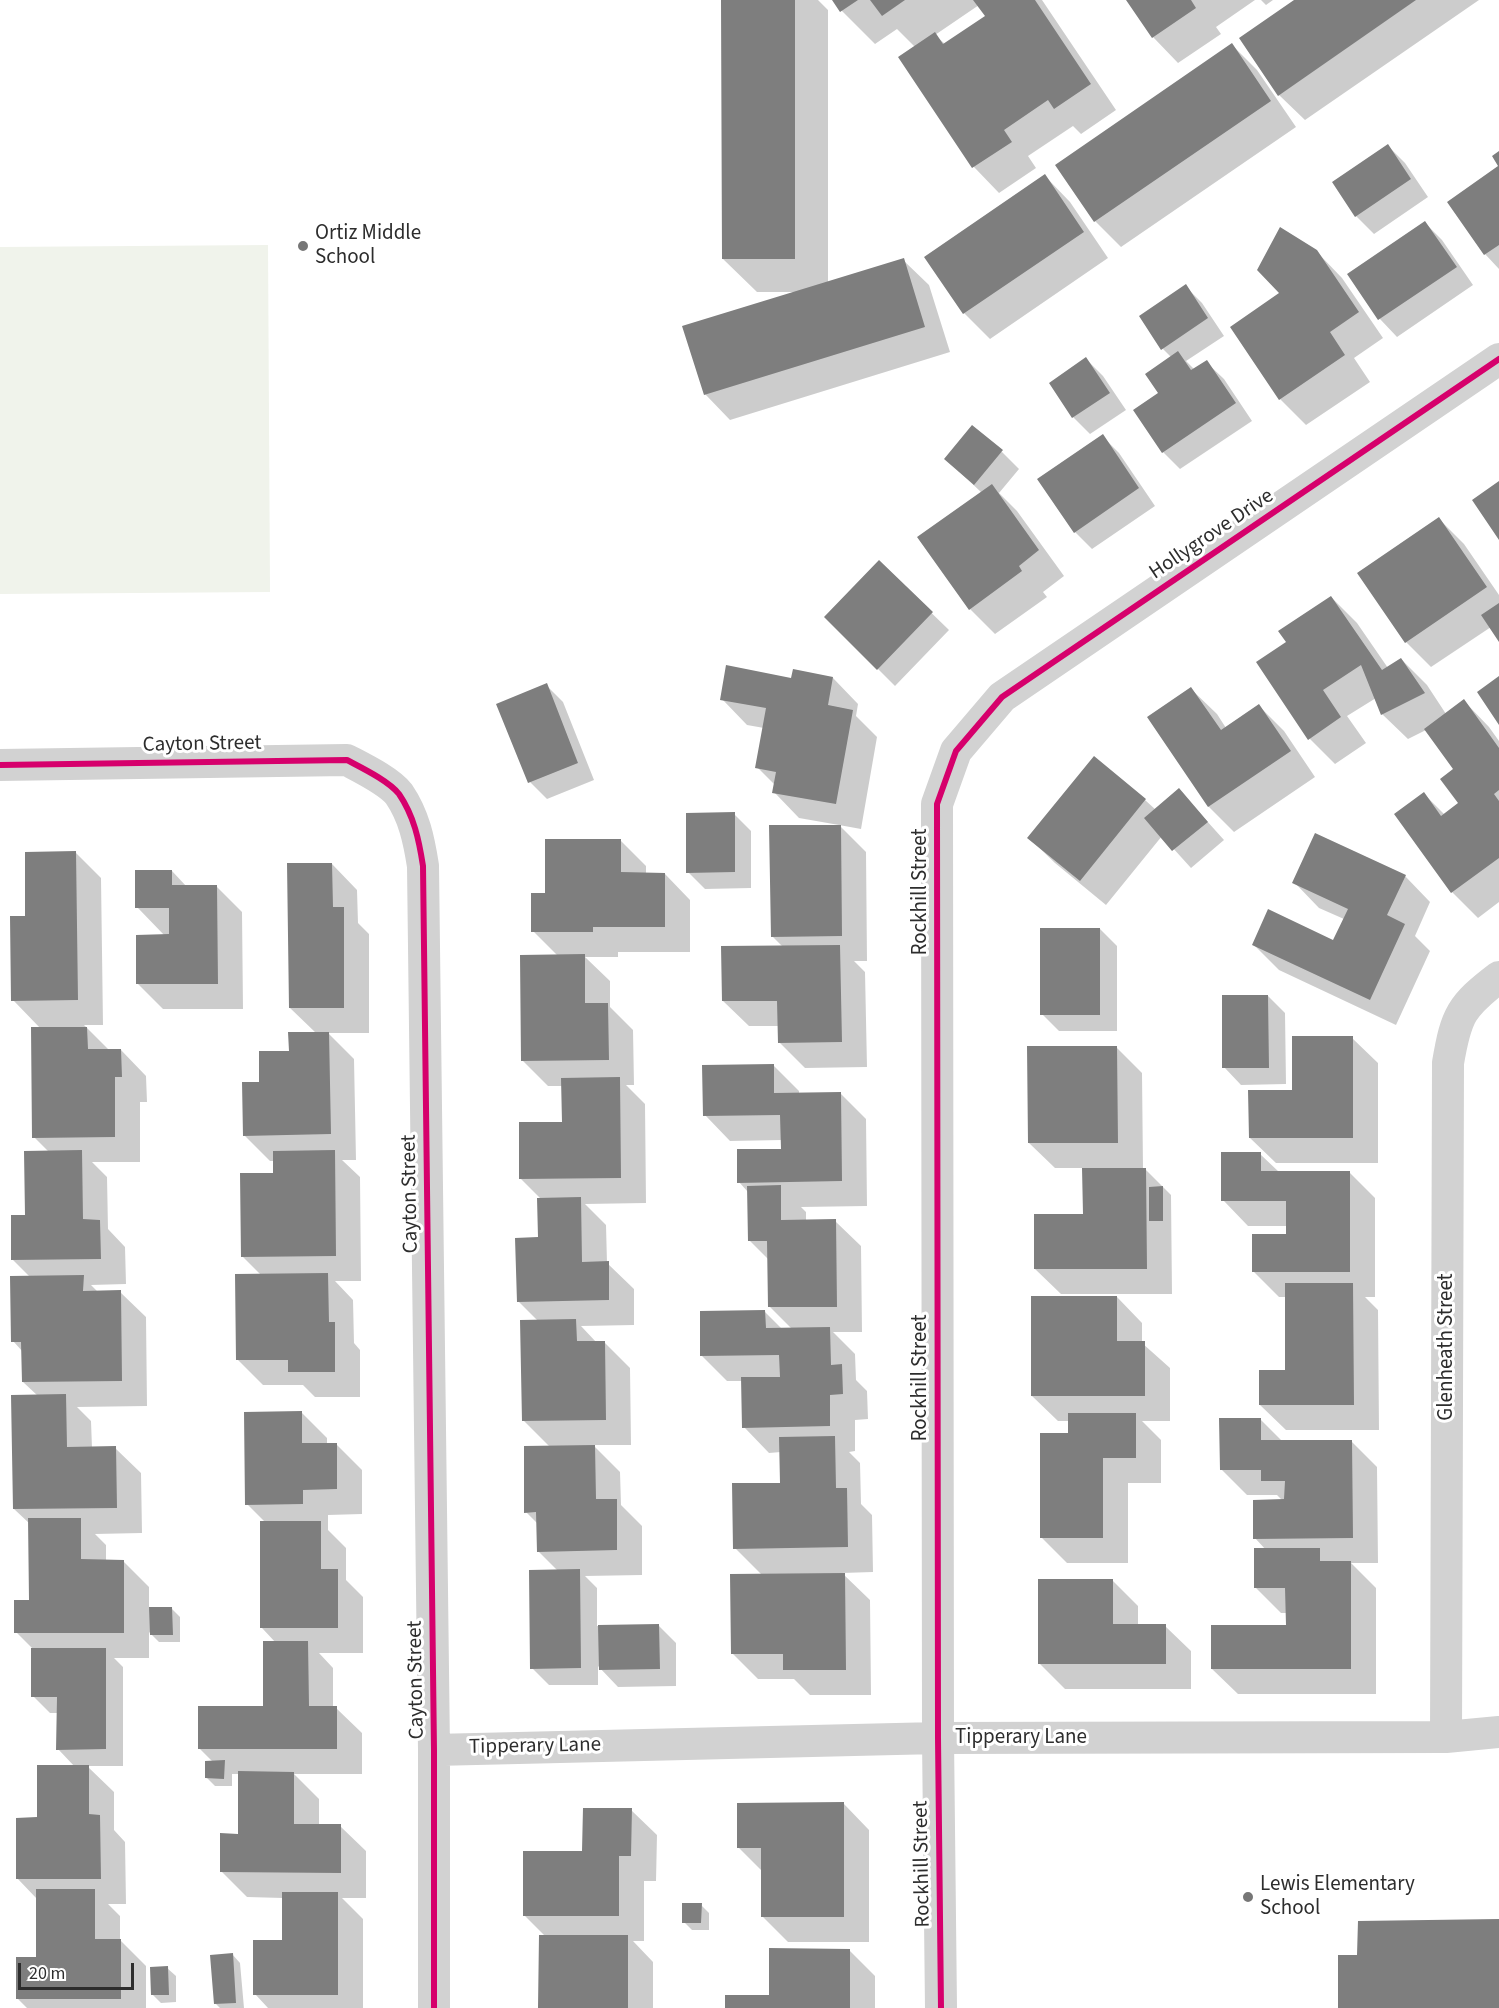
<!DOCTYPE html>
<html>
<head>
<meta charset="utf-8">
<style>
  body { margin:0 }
  #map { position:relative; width:1499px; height:2008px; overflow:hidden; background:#fff; font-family:"Source Sans 3",sans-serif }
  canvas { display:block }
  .scale { position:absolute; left:18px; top:1963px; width:116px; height:27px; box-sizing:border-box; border:3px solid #2d2d2d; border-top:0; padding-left:8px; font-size:18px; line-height:21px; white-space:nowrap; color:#2d2d2d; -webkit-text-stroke:4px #fff; paint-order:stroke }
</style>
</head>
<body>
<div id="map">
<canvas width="1499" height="2008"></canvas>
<div class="scale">20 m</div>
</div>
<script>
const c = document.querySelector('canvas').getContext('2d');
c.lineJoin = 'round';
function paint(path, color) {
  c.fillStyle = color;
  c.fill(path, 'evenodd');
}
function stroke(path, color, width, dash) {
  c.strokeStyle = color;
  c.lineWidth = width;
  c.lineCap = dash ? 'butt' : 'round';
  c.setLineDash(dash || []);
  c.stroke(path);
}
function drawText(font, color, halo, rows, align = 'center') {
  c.font = font + ' "Source Sans 3",sans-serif';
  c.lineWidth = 6;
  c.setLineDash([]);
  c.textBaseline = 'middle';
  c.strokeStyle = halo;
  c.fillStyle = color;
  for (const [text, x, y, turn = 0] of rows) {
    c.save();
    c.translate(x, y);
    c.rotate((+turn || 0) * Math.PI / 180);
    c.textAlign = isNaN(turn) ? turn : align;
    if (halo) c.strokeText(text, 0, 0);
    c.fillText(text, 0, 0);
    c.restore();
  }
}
const green = new Path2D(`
  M 268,245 L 270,592 L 0,594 L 0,247 Z`);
const shadow = new Path2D(`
  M 723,0 L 818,0 L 828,10 L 828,283 L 903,260 L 929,285 L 950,352 L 730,420 L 705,394 L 796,292 L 757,292 L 723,259 Z
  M 834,0 L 1042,0 L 1116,110 L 1081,134 L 1073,126 L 1028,156 L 1036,168 L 999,193 L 974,167 L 900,57 L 915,47 L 897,29 L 875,44 L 842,11 ZM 979,5 L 987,16 L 945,44 L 935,35 Z
  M 1128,0 L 1255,0 L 1216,27 L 1221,34 L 1178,63 L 1153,37 Z
  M 1261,0 L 1273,0 L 1266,5 Z
  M 1296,0 L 1479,0 L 1305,120 L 1279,95 Z
  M 1232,45 L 1257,70 L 1296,127 L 1121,247 L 1095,221 L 1057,165 Z
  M 1388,146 L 1405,163 L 1428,197 L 1374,234 L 1356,216 L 1334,183 Z
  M 1499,167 L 1499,269 L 1485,254 Z
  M 1045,176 L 1070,202 L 1108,258 L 990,339 L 964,313 Z
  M 1425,223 L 1442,240 L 1473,285 L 1397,337 L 1380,319 L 1349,275 Z
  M 1316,251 L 1342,278 L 1383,338 L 1354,358 L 1370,382 L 1306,425 L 1280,399 L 1232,327 L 1282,293 Z
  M 1185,286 L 1202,303 L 1224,336 L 1186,361 L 1195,370 L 1206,362 L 1224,379 L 1252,421 L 1180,469 L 1163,452 L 1135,410 L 1160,393 L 1171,357 L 1163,349 Z
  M 1086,359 L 1103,376 L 1126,410 L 1090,434 L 1073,417 L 1051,383 Z
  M 1102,436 L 1119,453 L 1155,506 L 1092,549 L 1075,532 Z
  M 1002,452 L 1019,469 L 999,493 L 1017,511 L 1064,576 L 1043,592 L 1047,597 L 995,634 L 970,609 L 982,493 L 946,459 Z
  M 1439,519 L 1464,544 L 1499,595 L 1499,639 L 1491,627 L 1431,667 L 1406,642 Z
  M 879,562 L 949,630 L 895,686 L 826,617 Z
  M 1331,597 L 1357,623 L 1388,668 L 1401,659 L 1427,685 L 1446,714 L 1464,701 L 1489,727 L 1499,741 L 1499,902 L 1478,918 L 1452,892 L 1396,814 L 1424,794 L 1445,815 L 1460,804 L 1455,769 L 1426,730 L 1408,739 L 1382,714 L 1376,698 L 1347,716 L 1366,743 L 1335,764 L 1310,739 L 1288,643 Z
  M 833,678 L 858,704 L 856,716 L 877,737 L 861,829 L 839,825 L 866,852 L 867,961 L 854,961 L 865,972 L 867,1067 L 805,1068 L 779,1042 L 779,1026 L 749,1026 L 723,1001 L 783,947 L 772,936 L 839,825 L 799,818 L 774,792 L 775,785 L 757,767 L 764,728 L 747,725 L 722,699 L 792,679 Z
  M 546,685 L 563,702 L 594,780 L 547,799 L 530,782 Z
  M 1191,689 L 1217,714 L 1226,728 L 1259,706 L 1284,731 L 1315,777 L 1234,832 L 1209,807 L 1149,718 Z
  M 1179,790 L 1224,840 L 1191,868 L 1162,836 L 1106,905 L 1055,863 L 1029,838 L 1145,800 L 1156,810 Z
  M 734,814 L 751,831 L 751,888 L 705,889 L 688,872 Z
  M 621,841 L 646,866 L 646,874 L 665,874 L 690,900 L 690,952 L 618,952 L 618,957 L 585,957 L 610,981 L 610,1007 L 633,1030 L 634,1085 L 626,1085 L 645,1104 L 646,1203 L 585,1204 L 606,1225 L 607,1263 L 634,1289 L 634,1325 L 581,1326 L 597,1343 L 605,1343 L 630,1368 L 631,1445 L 593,1445 L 620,1472 L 621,1505 L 642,1526 L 642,1575 L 585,1576 L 597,1588 L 597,1626 L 659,1626 L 676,1643 L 676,1686 L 618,1687 L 598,1666 L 598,1685 L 549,1685 L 532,1668 L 558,1571 L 538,1551 L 538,1524 L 526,1512 L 550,1447 L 523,1420 L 538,1321 L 518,1301 L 539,1238 L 542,1200 L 520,1178 L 563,1123 L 562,1086 L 548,1086 L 522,1060 L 558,956 L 533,931 L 546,895 Z
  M 75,852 L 101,878 L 103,1025 L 84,1025 L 109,1050 L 121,1050 L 146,1076 L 147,1102 L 140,1102 L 140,1162 L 92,1162 L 107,1177 L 108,1229 L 125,1247 L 126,1284 L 91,1285 L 98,1292 L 120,1292 L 146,1317 L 147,1406 L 77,1407 L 91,1421 L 92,1448 L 115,1448 L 141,1473 L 142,1533 L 95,1534 L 106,1545 L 106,1561 L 123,1561 L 149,1587 L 149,1609 L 172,1609 L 180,1617 L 180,1642 L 159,1642 L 149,1632 L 149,1658 L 114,1658 L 123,1667 L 123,1766 L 87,1766 L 114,1792 L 114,1830 L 125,1842 L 126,1904 L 108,1904 L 120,1916 L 120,1940 L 146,1966 L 146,2008 L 27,2008 L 18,1999 L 38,1958 L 37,1899 L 17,1878 L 38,1819 L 75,1767 L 58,1749 L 58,1713 L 50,1713 L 33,1696 L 33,1649 L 16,1632 L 30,1601 L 30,1524 L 14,1509 L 38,1396 L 23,1382 L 23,1352 L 13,1341 L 30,1277 L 13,1260 L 49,1152 L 34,1137 L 41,1029 L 13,1000 L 27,918 Z
  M 332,864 L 357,890 L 358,923 L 369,934 L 369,1033 L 328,1033 L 354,1059 L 356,1160 L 342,1160 L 360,1177 L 361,1281 L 335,1281 L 353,1300 L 354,1343 L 360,1350 L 360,1397 L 315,1397 L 303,1385 L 263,1385 L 238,1360 L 261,1275 L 243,1257 L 275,1175 L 275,1161 L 270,1161 L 244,1135 L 260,1083 L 290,1053 L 316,1033 L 290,1008 Z
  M 172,871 L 187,887 L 216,886 L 242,912 L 243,1009 L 163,1009 L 138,984 L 165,936 L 137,907 Z
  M 1405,876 L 1430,902 L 1415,936 L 1430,951 L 1396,1025 L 1279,970 L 1254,945 L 1334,942 L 1344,919 L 1319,908 L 1294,882 Z
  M 1100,929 L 1117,946 L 1117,1031 L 1059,1031 L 1042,1014 Z
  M 1268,996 L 1285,1013 L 1286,1084 L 1241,1085 L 1224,1067 Z
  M 1352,1038 L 1378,1063 L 1378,1163 L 1276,1163 L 1250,1138 L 1294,1091 Z
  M 1117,1048 L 1142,1073 L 1143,1169 L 1145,1169 L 1171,1195 L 1172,1294 L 1061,1294 L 1035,1269 L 1084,1215 L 1084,1168 L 1055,1168 L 1029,1143 Z
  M 774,1066 L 799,1091 L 799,1094 L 841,1094 L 866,1119 L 867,1206 L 801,1207 L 806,1212 L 806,1221 L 835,1221 L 861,1246 L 862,1332 L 833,1332 L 855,1354 L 856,1380 L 867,1391 L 868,1419 L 855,1420 L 855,1451 L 849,1452 L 860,1463 L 861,1504 L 872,1515 L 873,1572 L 842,1573 L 870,1600 L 871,1695 L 810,1695 L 794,1679 L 758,1679 L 733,1654 L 762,1575 L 735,1548 L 781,1484 L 781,1452 L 769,1453 L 744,1427 L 743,1381 L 727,1381 L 702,1356 L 765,1312 L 782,1329 L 792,1329 L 770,1307 L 769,1260 L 749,1240 L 748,1192 L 739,1182 L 783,1151 L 782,1140 L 730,1141 L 705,1115 Z
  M 1260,1154 L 1279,1172 L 1349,1172 L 1375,1198 L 1375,1297 L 1365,1297 L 1378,1310 L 1379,1430 L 1286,1430 L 1260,1405 L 1287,1371 L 1287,1297 L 1279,1297 L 1253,1271 L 1288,1235 L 1288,1226 L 1248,1226 L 1223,1200 Z
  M 1117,1297 L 1142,1323 L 1142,1343 L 1170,1368 L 1170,1421 L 1142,1421 L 1161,1440 L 1161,1483 L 1128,1483 L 1128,1563 L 1067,1563 L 1041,1537 L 1069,1435 L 1069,1421 L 1058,1421 L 1032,1396 Z
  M 302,1413 L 327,1438 L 327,1444 L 336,1444 L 362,1470 L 362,1514 L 328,1515 L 328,1530 L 346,1548 L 346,1580 L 363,1597 L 363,1653 L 319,1653 L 333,1668 L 333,1708 L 336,1708 L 362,1733 L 362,1774 L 294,1774 L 319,1799 L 319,1826 L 340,1826 L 366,1851 L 366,1898 L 342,1898 L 363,1919 L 363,2008 L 268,2008 L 255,1994 L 284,1942 L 283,1898 L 247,1897 L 222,1872 L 240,1835 L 239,1774 L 232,1774 L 232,1786 L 215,1786 L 207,1778 L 213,1762 L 199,1748 L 265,1708 L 276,1643 L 262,1628 L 265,1522 L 247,1504 Z
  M 1260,1419 L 1283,1442 L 1352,1442 L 1377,1467 L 1378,1563 L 1351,1563 L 1376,1588 L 1376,1694 L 1238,1694 L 1212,1669 L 1288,1627 L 1287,1613 L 1281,1613 L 1256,1588 L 1266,1550 L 1255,1538 L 1283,1501 L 1277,1495 L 1247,1495 L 1221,1469 Z
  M 1112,1580 L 1138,1606 L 1138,1626 L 1165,1626 L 1191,1651 L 1191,1689 L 1065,1689 L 1039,1663 Z
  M 844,1804 L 869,1830 L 869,1942 L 788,1942 L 762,1916 L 762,1871 L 738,1847 Z
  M 631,1810 L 657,1835 L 656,1881 L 644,1881 L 644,1941 L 633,1941 L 653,1962 L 653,2008 L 540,2008 L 545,1936 L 525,1916 L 584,1853 Z
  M 701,1905 L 709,1913 L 709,1930 L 692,1930 L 684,1922 Z
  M 849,1950 L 875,1976 L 875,2008 L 727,2008 L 770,1997 Z
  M 232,1954 L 240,1963 L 244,2008 L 220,2008 L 215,2003 Z
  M 167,1968 L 176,1976 L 176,2002 L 161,2003 L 152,1994 Z`);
const building = new Path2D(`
  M 721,0 L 795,0 L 795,259 L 722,259 Z
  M 832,0 L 858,0 L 840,12 Z
  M 870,0 L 905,0 L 882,16 Z
  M 973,0 L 1035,0 L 1091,84 L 1054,109 L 1048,100 L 1004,130 L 1012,142 L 972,168 L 898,57 L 935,32 L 943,44 L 985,16 Z
  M 1126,0 L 1191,0 L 1196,8 L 1152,38 Z
  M 1294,0 L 1416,0 L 1278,96 L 1239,38 Z
  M 1232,43 L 1271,101 L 1094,222 L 1055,165 Z
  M 1388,144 L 1411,179 L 1355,217 L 1332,182 Z
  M 1499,151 L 1499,245 L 1484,255 L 1447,202 L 1498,166 L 1492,156 Z
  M 1045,174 L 1084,232 L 963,314 L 924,257 Z
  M 1425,221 L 1457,267 L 1378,320 L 1347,274 Z
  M 1280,227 L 1317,250 L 1359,312 L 1330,332 L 1345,355 L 1279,400 L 1230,327 L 1279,293 L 1257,270 Z
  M 904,258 L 925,327 L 704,395 L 682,326 Z
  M 1186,284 L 1208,318 L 1161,350 L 1139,316 Z
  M 1178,351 L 1191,370 L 1207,360 L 1236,403 L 1162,453 L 1133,410 L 1158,393 L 1145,374 Z
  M 1086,357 L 1110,393 L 1072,418 L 1049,383 Z
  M 972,425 L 1003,450 L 974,485 L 944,459 Z
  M 1103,434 L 1139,488 L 1074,533 L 1037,479 Z
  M 1499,481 L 1499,540 L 1472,500 Z
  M 992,484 L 1039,550 L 1019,566 L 1022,571 L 969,610 L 917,537 Z
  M 1439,517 L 1487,587 L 1405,643 L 1357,573 Z
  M 879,560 L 933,612 L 877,670 L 824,617 Z
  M 1331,596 L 1382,670 L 1401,658 L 1425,693 L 1381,715 L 1361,665 L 1323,690 L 1341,717 L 1308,740 L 1256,662 L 1286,642 L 1278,631 Z
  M 1499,603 L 1499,642 L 1481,615 Z
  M 726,665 L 791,678 L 793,669 L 833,677 L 828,705 L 853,710 L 836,804 L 772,793 L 776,772 L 755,768 L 766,708 L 720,700 Z
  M 1499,676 L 1499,725 L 1477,692 Z
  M 547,683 L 578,763 L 528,783 L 496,704 Z
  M 1191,687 L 1221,730 L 1259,704 L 1291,751 L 1208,807 L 1147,717 Z
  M 1464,699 L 1499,748 L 1499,790 L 1494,794 L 1499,801 L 1499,858 L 1451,893 L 1394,814 L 1424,792 L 1441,816 L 1458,803 L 1440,779 L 1453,769 L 1424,729 Z
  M 1094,756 L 1146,799 L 1080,881 L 1027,838 Z
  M 1179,788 L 1208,822 L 1172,851 L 1144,818 Z
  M 735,812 L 735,872 L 686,873 L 686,813 Z
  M 769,825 L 841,825 L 842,936 L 771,937 Z
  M 1315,833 L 1406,875 L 1387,915 L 1405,924 L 1370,1000 L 1252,945 L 1268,909 L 1333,940 L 1348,909 L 1292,883 Z
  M 545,839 L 621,839 L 621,872 L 665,873 L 665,927 L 593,927 L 593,932 L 531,932 L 531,893 L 545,893 Z
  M 76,851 L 78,1000 L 11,1001 L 10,916 L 25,916 L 25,852 Z
  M 287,863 L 332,863 L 333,907 L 344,907 L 344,1008 L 289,1008 Z
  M 135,870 L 172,870 L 172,885 L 217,885 L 218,984 L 136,984 L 136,935 L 169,934 L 169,908 L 135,908 Z
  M 1040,928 L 1100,928 L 1100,1015 L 1040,1015 Z
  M 840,945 L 842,1042 L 778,1043 L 777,1001 L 722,1001 L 721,946 Z
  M 585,954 L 585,1003 L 608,1003 L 609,1060 L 521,1061 L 520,955 Z
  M 1222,995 L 1268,995 L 1269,1068 L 1222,1068 Z
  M 31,1027 L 87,1027 L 88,1049 L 121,1049 L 122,1077 L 115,1077 L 115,1137 L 32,1138 Z
  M 288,1032 L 329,1032 L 331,1134 L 243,1136 L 242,1082 L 259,1082 L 259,1051 L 289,1051 Z
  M 1292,1036 L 1353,1036 L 1353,1138 L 1249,1138 L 1248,1090 L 1292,1090 Z
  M 1027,1046 L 1117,1046 L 1118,1143 L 1028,1143 Z
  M 774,1064 L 774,1093 L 841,1092 L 842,1181 L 737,1183 L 737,1149 L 781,1149 L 780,1115 L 703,1116 L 702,1065 Z
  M 620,1077 L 621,1178 L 519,1179 L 519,1122 L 562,1122 L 561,1078 Z
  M 82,1150 L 83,1219 L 100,1220 L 101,1259 L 11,1260 L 11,1215 L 25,1215 L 24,1151 Z
  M 335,1150 L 336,1256 L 241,1257 L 240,1173 L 273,1173 L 273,1151 Z
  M 1221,1152 L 1261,1152 L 1261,1171 L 1350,1171 L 1350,1272 L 1252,1272 L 1252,1234 L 1286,1234 L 1286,1201 L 1221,1201 Z
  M 1082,1168 L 1146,1168 L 1147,1269 L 1034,1269 L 1034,1214 L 1083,1214 Z
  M 781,1185 L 781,1220 L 836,1219 L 837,1307 L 768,1307 L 767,1241 L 748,1241 L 747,1186 Z
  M 1163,1186 L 1163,1221 L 1149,1221 L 1149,1187 Z
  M 581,1197 L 582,1262 L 609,1261 L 609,1300 L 517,1302 L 515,1238 L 538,1237 L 537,1198 Z
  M 328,1273 L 329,1322 L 335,1322 L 335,1372 L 288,1372 L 288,1360 L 236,1360 L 235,1274 Z
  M 84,1275 L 83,1291 L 121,1290 L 122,1381 L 22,1382 L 21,1342 L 11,1342 L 10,1276 Z
  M 1285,1283 L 1353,1283 L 1354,1405 L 1259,1405 L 1259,1370 L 1285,1370 Z
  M 1031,1296 L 1117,1296 L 1117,1341 L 1145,1341 L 1145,1396 L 1031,1396 Z
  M 765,1310 L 766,1328 L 830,1327 L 831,1365 L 842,1364 L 843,1394 L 830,1395 L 830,1426 L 742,1428 L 741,1377 L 780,1377 L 779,1355 L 700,1356 L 700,1311 Z
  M 576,1319 L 577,1341 L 605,1341 L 606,1420 L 522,1421 L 520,1320 Z
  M 66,1394 L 67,1447 L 116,1446 L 117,1508 L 13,1509 L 11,1395 Z
  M 302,1411 L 302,1443 L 337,1443 L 337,1489 L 303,1490 L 303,1504 L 245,1505 L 244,1412 Z
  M 1068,1413 L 1136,1413 L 1136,1458 L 1103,1458 L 1103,1538 L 1040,1538 L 1040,1433 L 1068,1433 Z
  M 1219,1418 L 1261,1418 L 1261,1440 L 1352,1440 L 1353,1538 L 1253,1539 L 1253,1500 L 1284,1499 L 1285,1481 L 1261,1481 L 1261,1470 L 1220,1470 Z
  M 835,1436 L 836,1488 L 847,1488 L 848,1547 L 733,1549 L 732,1483 L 780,1483 L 779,1437 Z
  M 595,1445 L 596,1499 L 617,1499 L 617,1550 L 537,1552 L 536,1512 L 524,1513 L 524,1446 Z
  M 28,1518 L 81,1518 L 81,1559 L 124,1560 L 124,1633 L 14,1633 L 14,1600 L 29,1600 Z
  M 260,1521 L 321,1521 L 321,1569 L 338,1569 L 338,1628 L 260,1628 Z
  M 1254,1548 L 1320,1548 L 1320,1561 L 1351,1561 L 1351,1669 L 1211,1669 L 1211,1625 L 1286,1625 L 1285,1588 L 1254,1588 Z
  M 580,1569 L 581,1668 L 530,1669 L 529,1570 Z
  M 845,1573 L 846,1670 L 783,1670 L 783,1654 L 731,1654 L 730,1574 Z
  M 1038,1579 L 1113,1579 L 1113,1624 L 1166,1624 L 1166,1664 L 1038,1664 Z
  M 149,1607 L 172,1607 L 173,1635 L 150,1635 Z
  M 659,1624 L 660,1669 L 599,1670 L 598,1625 Z
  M 263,1641 L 308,1641 L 309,1706 L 337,1706 L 337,1749 L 198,1749 L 198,1706 L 263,1706 Z
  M 31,1648 L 106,1648 L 106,1749 L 56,1750 L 57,1697 L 31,1697 Z
  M 225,1760 L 224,1779 L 205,1778 L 205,1761 Z
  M 37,1765 L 89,1765 L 89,1814 L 100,1815 L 101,1879 L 16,1879 L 16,1818 L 37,1817 Z
  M 238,1771 L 294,1772 L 294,1824 L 341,1824 L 341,1873 L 220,1872 L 220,1833 L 238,1834 Z
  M 844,1802 L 844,1917 L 761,1917 L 761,1848 L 737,1848 L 737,1803 Z
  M 583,1808 L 632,1808 L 631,1856 L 619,1856 L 619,1916 L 523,1916 L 523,1851 L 582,1851 Z
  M 36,1889 L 95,1889 L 95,1939 L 121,1939 L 121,1999 L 16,1999 L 16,1957 L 36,1957 Z
  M 282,1892 L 338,1892 L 338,1995 L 253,1995 L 253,1940 L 282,1940 Z
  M 682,1903 L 702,1903 L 701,1923 L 682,1923 Z
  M 1499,1919 L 1499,2008 L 1338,2008 L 1338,1955 L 1357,1955 L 1358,1921 Z
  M 539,1935 L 628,1935 L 628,2008 L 538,2008 Z
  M 769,1948 L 850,1949 L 850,2008 L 725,2008 L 725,1995 L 769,1995 Z
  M 233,1953 L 236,2003 L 214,2004 L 210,1955 Z
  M 168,1966 L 169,1995 L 151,1995 L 150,1967 Z`);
const minor = new Path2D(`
  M 0,765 L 347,760 C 362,768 389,781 399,794 C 414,816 419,840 423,866 L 434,1750 L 434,2008
  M 1446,1737 L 1448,1063 C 1456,1015 1461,1006 1499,977
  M 434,1750 L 938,1738 L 1446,1737 L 1499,1732
  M 941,2008 L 938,1738 L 937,804 L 956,751 L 1002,697 L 1499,359`);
const cycleway = new Path2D(`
  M 0,765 L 347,760 C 362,768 389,781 399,794 C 414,816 419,840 423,866 L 434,1750 L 434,2008
  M 941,2008 L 938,1738 L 937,804 L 956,751 L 1002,697 L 1499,359`);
const markers = [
  [303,246,6,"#767676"],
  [1248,1897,6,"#767676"]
];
const poiNames = [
  ["Ortiz Middle",315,234],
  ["School",315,258],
  ["Lewis Elementary",1260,1885],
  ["School",1260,1909]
];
const streetNames = [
  ["Hollygrove Drive",1212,535,-34],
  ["Cayton Street",202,745,-1],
  ["Rockhill Street",921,892,-90],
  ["Cayton Street",411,1194,-91],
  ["Glenheath Street",1447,1347,-90],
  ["Rockhill Street",921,1378,-90],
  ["Cayton Street",417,1680,-91],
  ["Tipperary Lane",1021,1738],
  ["Tipperary Lane",535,1747,-1],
  ["Rockhill Street",923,1864,-91]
];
paint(green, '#f0f3eb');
paint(shadow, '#0003');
paint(building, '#7e7e7e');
stroke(minor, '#d2d2d2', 32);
stroke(cycleway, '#d6006c', 6);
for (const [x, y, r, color] of markers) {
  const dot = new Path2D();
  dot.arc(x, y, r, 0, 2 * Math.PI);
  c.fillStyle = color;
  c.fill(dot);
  stroke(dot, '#fff', 2);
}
drawText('21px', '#2d2d2d', '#fff', poiNames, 'left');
drawText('21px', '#2d2d2d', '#fff', streetNames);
</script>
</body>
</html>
